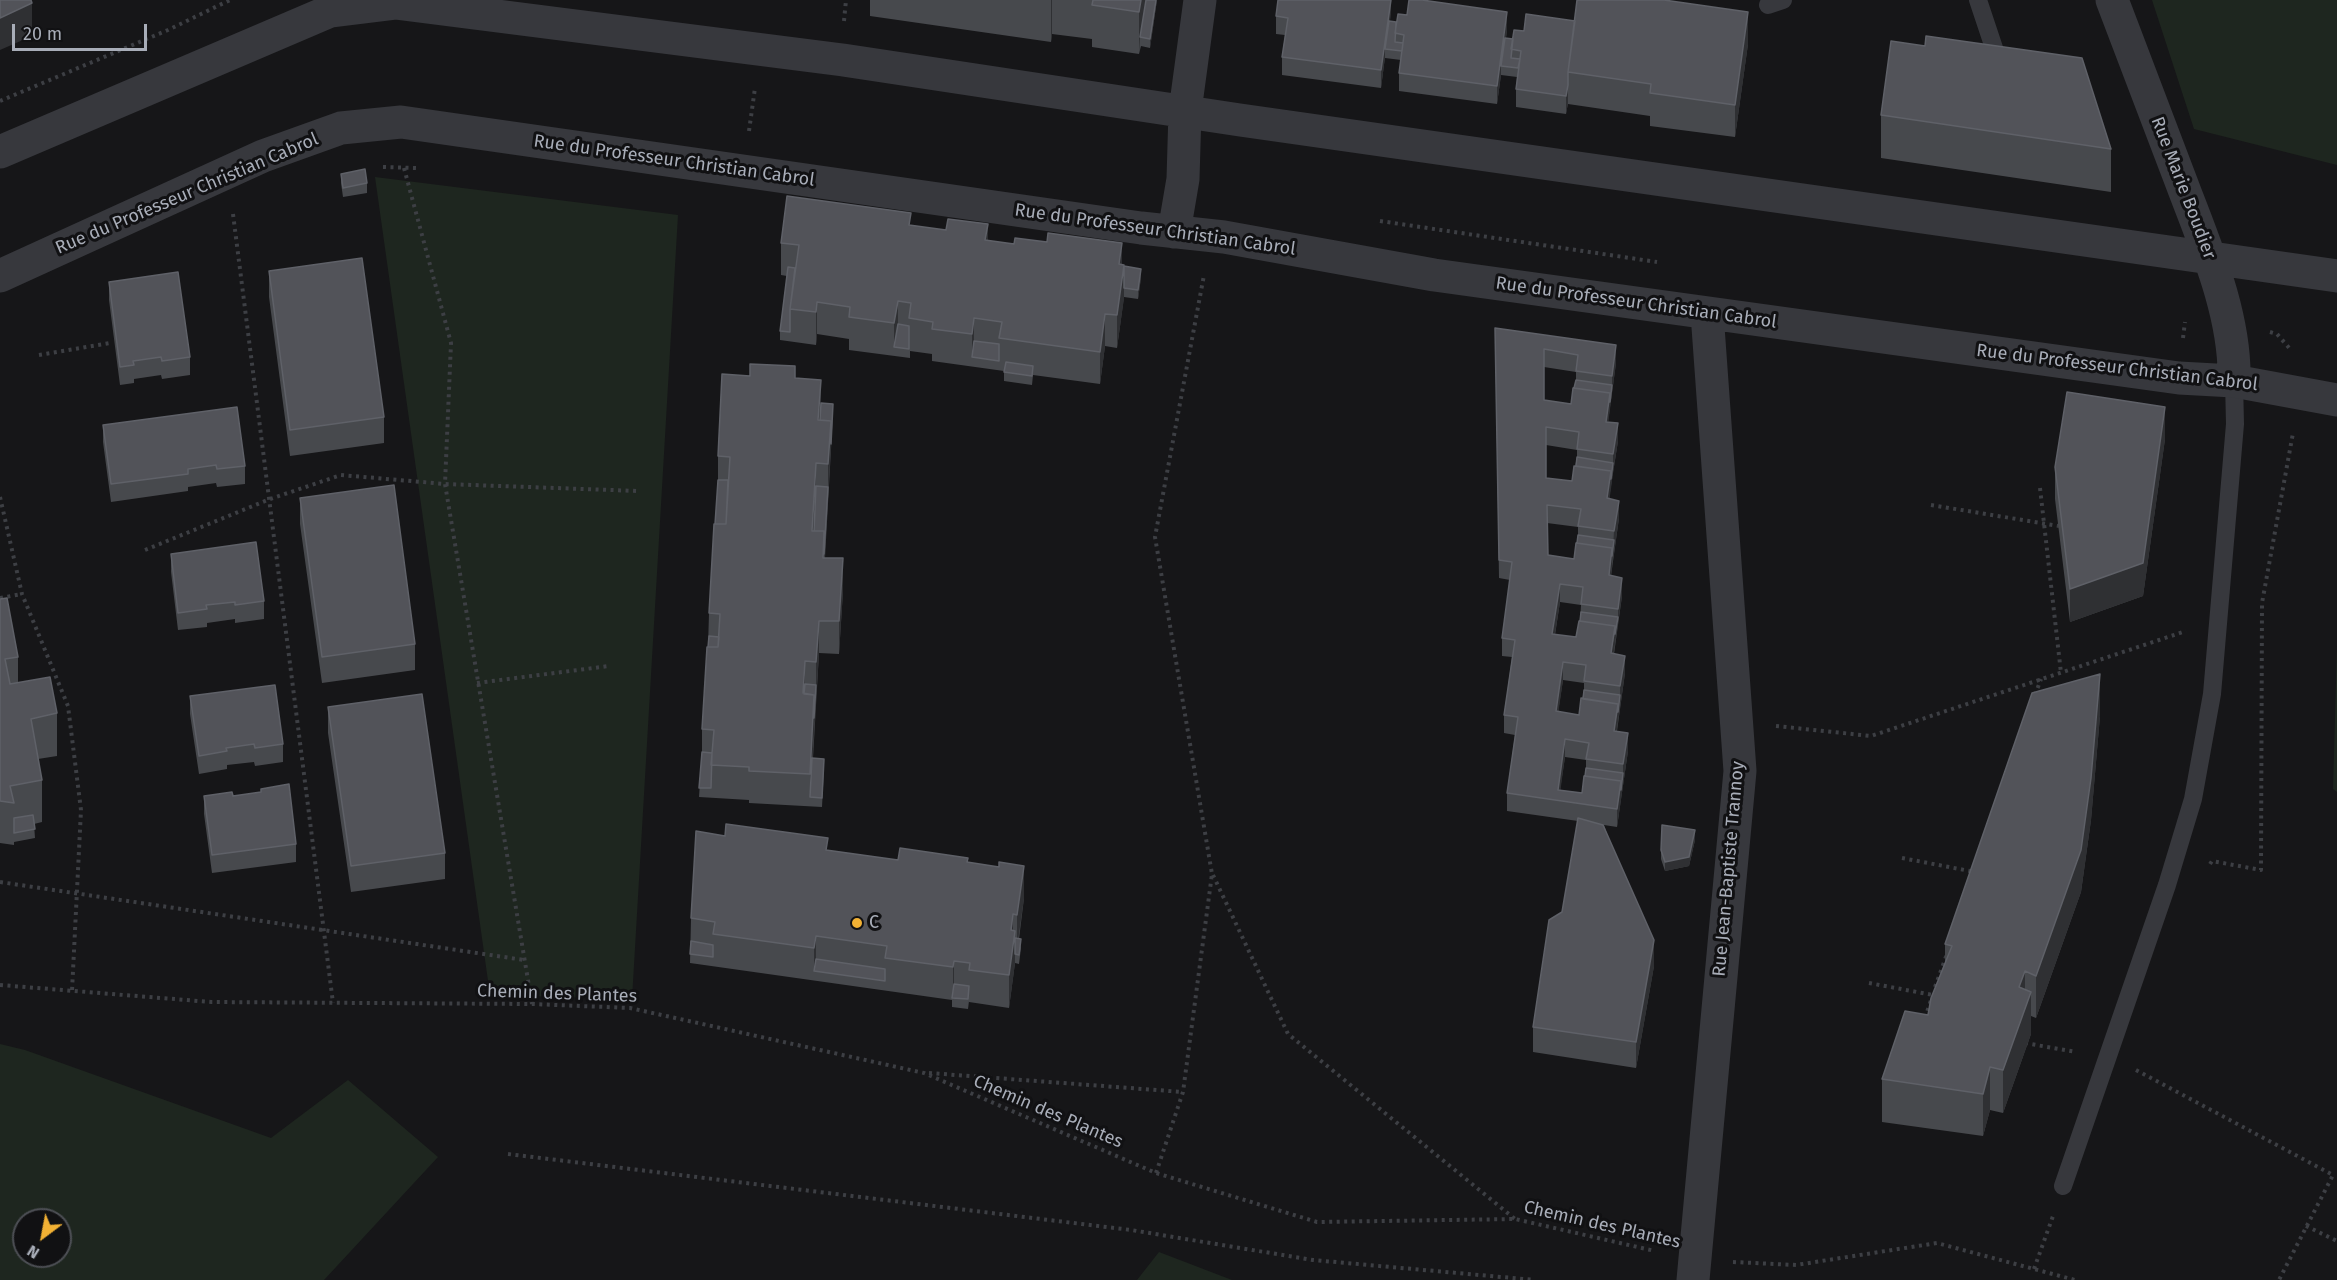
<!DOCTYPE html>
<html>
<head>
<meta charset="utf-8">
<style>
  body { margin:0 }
  #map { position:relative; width:2337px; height:1280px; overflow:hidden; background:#161618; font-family:"Fira Sans",sans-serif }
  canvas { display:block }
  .north { position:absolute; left:12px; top:1208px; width:60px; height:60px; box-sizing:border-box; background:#111113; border:2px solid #4d4f55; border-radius:50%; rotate:212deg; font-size:16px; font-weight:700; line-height:24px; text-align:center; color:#a8adb8 }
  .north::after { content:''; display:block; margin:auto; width:21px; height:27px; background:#f2b134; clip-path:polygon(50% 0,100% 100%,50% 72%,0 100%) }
  .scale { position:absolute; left:12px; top:24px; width:135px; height:27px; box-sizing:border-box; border:3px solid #a8adb8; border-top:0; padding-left:8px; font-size:18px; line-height:21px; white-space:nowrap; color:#a8adb8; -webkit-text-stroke:4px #111113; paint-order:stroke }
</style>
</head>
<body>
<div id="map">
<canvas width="2337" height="1280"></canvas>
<div class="north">N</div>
<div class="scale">20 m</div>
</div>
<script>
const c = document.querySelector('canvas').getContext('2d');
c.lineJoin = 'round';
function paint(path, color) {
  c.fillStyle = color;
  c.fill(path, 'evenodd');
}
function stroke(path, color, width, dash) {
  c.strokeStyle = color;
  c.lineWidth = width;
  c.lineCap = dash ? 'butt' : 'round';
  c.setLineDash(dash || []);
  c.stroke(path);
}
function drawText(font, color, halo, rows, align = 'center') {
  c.font = font + ' "Fira Sans",sans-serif';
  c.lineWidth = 6;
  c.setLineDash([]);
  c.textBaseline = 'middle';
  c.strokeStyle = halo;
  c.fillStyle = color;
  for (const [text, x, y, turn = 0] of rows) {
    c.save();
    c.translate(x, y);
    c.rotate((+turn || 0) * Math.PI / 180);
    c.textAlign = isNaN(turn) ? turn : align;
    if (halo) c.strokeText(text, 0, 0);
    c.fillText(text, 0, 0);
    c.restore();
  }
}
const green = new Path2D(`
  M 2152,0 L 2337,0 L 2337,165 L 2194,129 Z
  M 375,177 L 678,215 L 632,999 L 490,995 Z
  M 2337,646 L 2337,792 L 2333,789 Z
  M 0,1044 L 25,1050 L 271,1138 L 348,1080 L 438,1157 L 324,1280 L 0,1280 ZM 24,1220 L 60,1220 L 60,1256 L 24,1256 Z
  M 1159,1252 L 1232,1280 L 1137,1280 Z`);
const path = new Path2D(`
  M 844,21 L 846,0
  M 0,101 L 168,30 L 230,0
  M 749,131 L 755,88
  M 383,167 L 417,168
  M 404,168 L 451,343 L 445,484 L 532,1004
  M 233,214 L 333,1003
  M 1380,221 L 1657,262
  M 2270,332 L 2277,334 L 2291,350
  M 2183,338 L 2185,322
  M 39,355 L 110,343
  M 2040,488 L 2061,673
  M 0,497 L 22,594 L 68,706 L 81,810 L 72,991
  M 1931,505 L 2059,526
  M 145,550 L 270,499 L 341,475 L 445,484 L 638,491
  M 0,598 L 22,594
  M 477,683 L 609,666
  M 2035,695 L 2041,679
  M 1776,726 L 1871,736 L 2186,631
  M 1902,858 L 1975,872
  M 2210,864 L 2212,861 L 2261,870 L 2262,603 L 2293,433
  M 1213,875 L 1288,1034 L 1515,1219
  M 0,882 L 524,960
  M 1869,983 L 1933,995
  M 0,985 L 211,1002 L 532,1004 L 630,1008 L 924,1073 L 1156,1173 L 1317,1222 L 1515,1219 L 1655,1251
  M 1935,987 L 1947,954
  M 1925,1018 L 1931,1000
  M 2025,1043 L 2076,1052
  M 2136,1070 L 2333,1175 L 2279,1280
  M 929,1073 L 1183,1092
  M 508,1154 L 1131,1230 L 1313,1260 L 1535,1280
  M 1156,1173 L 1183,1092 L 1212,874 L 1155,537 L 1204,275
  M 2306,1226 L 2337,1241
  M 1733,1262 L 1796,1265 L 1937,1243 L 2075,1280
  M 2034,1269 L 2053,1216`);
const service = new Path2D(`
  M 1978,0 L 2001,69
  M 1768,5 L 1783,0
  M 2063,1186 L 2167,885 L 2193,799 L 2212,694 L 2235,424 L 2234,381`);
const minor = new Path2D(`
  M 2112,0 C 2135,61 2159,122 2182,184 C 2205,245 2236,315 2234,381
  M 0,152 L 330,11 L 395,3 L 843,60 L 1240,120 L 2337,276
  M 1174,232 L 1183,179 L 1185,111 L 1200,0
  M 0,276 L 263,156 L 341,128 L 401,122 L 1141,228 L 1224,237 L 1434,275 L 2179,378 L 2234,381 L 2337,400
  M 1693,1280 L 1740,771 L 1707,313`);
const wall = new Path2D(`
  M 870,0 L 1157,0 L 1150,48 L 1141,46 L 1139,54 L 1092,47 L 1092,39 L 1052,34 L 1051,42 L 870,16 Z
  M 1391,0 L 1390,22 L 1507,30 L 1506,38 L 1513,39 L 1524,31 L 1748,44 L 1735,137 L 1650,126 L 1650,116 L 1568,104 L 1568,103 L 1566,114 L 1516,107 L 1516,89 L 1517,77 L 1501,75 L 1497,104 L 1399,91 L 1399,73 L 1401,60 L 1385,58 L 1385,57 L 1381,88 L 1282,75 L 1282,57 L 1285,35 L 1276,34 L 1276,16 Z
  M 1925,46 L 2111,149 L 2111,192 L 1881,158 L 1881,115 Z
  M 341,174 L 367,183 L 367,193 L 343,197 L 341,183 Z
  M 911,226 L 988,241 L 1122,265 L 1141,278 L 1138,299 L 1124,297 L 1117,348 L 1105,346 L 1100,384 L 1033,375 L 1032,385 L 1004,381 L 1004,371 L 932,361 L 932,354 L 910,351 L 910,358 L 849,350 L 849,339 L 817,334 L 816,345 L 780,340 L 780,331 L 787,276 L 781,275 L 781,243 Z
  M 269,271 L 384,417 L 384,443 L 290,456 L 269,297 Z
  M 109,282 L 190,357 L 190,375 L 162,379 L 161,375 L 134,379 L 134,383 L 120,385 L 109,300 Z
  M 1495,328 L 1616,363 L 1608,422 L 1618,441 L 1609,499 L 1619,518 L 1611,576 L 1622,596 L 1614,654 L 1625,673 L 1617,731 L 1628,751 L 1617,827 L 1604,825 L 1654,966 L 1636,1068 L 1533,1052 L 1533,1027 L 1562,912 L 1578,821 L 1507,811 L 1507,793 L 1515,735 L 1504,733 L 1504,715 L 1512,657 L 1502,656 L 1502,638 L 1510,580 L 1499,578 ZM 1544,367 L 1576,372 L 1576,380 L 1571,404 L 1544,400 ZM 1546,445 L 1577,450 L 1577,457 L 1572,481 L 1546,478 ZM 1547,523 L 1578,527 L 1578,535 L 1574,559 L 1548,555 ZM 1560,602 L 1581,605 L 1580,621 L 1576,637 L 1555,635 ZM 1563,680 L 1584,683 L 1584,690 L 1579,715 L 1558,712 ZM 1565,757 L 1586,760 L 1586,768 L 1582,793 L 1560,790 Z
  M 795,378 L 821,403 L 833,413 L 825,558 L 843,591 L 839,654 L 819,653 L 813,758 L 824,769 L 822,807 L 749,803 L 749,800 L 699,797 L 702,752 L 702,729 L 708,647 L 709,613 L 718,480 L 718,456 Z
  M 103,425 L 245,466 L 245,484 L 217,487 L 216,483 L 188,487 L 188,491 L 111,502 L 103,442 Z
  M 2165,439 L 2143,596 L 2070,622 L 2055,499 L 2055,467 Z
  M 300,498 L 415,644 L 415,670 L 322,683 L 300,524 Z
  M 171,554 L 264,601 L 264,619 L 235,623 L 235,619 L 207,623 L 207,627 L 178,630 L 171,572 Z
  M 0,599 L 18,657 L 18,683 L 57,713 L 57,756 L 38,759 L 42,780 L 42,822 L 34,824 L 35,838 L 14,842 L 14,845 L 0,843 Z
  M 190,696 L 283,744 L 283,762 L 255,766 L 254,762 L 227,765 L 227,769 L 199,774 L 190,714 Z
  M 328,707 L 445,853 L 445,879 L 351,892 L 328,733 Z
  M 2100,716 L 2091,820 L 2081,892 L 2036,1018 L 2031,1016 L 2031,1034 L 2003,1113 L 1990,1110 L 1983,1136 L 1882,1122 L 1882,1079 L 1928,1015 L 1945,963 L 1945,944 Z
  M 204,796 L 233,796 L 296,844 L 296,862 L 212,873 L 204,814 Z
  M 725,836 L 898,860 L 968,863 L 1024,898 L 1019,939 L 1021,948 L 1019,964 L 1015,963 L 1009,1008 L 969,1002 L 969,1001 L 968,1009 L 952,1007 L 952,1000 L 690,963 L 691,918 Z
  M 1695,840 L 1689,866 L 1665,871 L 1661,859 L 1661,850 Z`);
const shadedWall = new Path2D(`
  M 1051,0 L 1052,0 L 1052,34 L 1051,42 Z
  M 1141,0 L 1147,0 L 1140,37 L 1139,54 L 1139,12 Z
  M 1156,0 L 1157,0 L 1150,48 L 1150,39 Z
  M 1391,0 L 1391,13 L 1386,49 L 1385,49 L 1385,57 L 1381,88 L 1381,70 Z
  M 32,3 L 32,36 L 0,50 L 0,18 Z
  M 1507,12 L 1507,30 L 1502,66 L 1501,66 L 1501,75 L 1497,104 L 1497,86 Z
  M 1748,12 L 1748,44 L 1735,137 L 1735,105 Z
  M 1568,85 L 1568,103 L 1566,114 L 1566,96 Z
  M 988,224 L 988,257 L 985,240 Z
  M 1122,243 L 1122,275 L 1119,264 Z
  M 1124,265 L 1124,298 L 1117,348 L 1117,315 Z
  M 1141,269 L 1141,278 L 1138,299 L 1138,290 Z
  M 898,301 L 898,333 L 894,347 L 894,323 Z
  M 817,302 L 817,334 L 816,345 L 816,312 Z
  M 1105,314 L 1105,346 L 1100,384 L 1100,352 Z
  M 974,318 L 974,350 L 972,357 L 972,334 Z
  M 1616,345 L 1616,363 L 1612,394 L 1612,376 Z
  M 821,380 L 821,412 L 819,443 L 818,420 Z
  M 1612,385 L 1612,394 L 1606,440 L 1606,422 L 1610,393 Z
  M 833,404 L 833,413 L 828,496 L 828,464 L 831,421 Z
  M 2165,407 L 2165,439 L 2143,596 L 2070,622 L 2070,589 Z
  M 1618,423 L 1618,441 L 1613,472 L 1613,454 Z
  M 816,463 L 816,495 L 813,554 L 812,531 Z
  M 1613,463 L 1613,472 L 1611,489 L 1611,479 Z
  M 1611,471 L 1611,489 L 1607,516 L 1607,498 Z
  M 828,487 L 828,496 L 824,563 L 823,558 Z
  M 1619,501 L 1619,518 L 1612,566 L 1614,531 Z
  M 1612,548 L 1612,566 L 1609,593 L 1609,575 Z
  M 843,558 L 843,591 L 839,654 L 839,621 Z
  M 1622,578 L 1622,596 L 1611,671 L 1611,653 L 1618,617 L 1618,609 Z
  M 1560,584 L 1560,602 L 1552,652 L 1552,634 Z
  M 819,621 L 819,653 L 810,797 L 810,774 L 814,695 L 816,685 L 816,662 Z
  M 1625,656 L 1625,673 L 1614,749 L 1614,731 L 1620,695 L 1620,686 Z
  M 805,661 L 805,693 L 803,693 Z
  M 1563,662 L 1563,680 L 1556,729 L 1556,711 Z
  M 2100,674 L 2100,716 L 2091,820 L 2081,892 L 2036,1018 L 2036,976 Z
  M 1628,733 L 1628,751 L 1617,827 L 1617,809 L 1623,773 L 1623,764 Z
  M 1565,739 L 1565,757 L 1559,801 L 1558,790 Z
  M 1695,830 L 1695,840 L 1689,866 L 1665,871 L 1665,862 Z
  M 1024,866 L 1024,898 L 1017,948 L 1017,915 Z
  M 1013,914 L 1013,944 L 1015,931 L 1015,963 L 1009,1008 L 1009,975 Z
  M 816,936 L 816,968 L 814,971 L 814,981 L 814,948 Z
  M 1654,940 L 1654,966 L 1636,1068 L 1636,1042 Z
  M 954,961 L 954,993 L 953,1000 L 953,967 Z
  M 2025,971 L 2025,1009 L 2031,992 L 2031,1034 L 2003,1113 L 2003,1070 L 2019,987 Z
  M 1990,1067 L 1990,1110 L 1983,1136 L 1983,1094 Z`);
const building = new Path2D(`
  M 0,0 L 31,0 L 32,3 L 0,18 Z
  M 1093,0 L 1141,0 L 1139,12 L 1092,5 Z
  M 1146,0 L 1156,0 L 1150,39 L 1140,37 Z
  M 1278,0 L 1391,0 L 1381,70 L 1282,57 L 1288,18 L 1276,16 Z
  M 1409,0 L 1422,0 L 1507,12 L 1497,86 L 1399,73 L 1404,35 L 1395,33 L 1398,14 L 1407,15 Z
  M 1577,0 L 1664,0 L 1748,12 L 1735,105 L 1650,93 L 1651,84 L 1568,72 Z
  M 1526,14 L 1575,21 L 1568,72 L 1568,85 L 1566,96 L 1516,89 L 1521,51 L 1511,49 L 1514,30 L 1524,31 Z
  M 1389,21 L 1396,22 L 1395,42 L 1403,43 L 1402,51 L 1385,49 Z
  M 1926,36 L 2082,58 L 2111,149 L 1881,115 L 1891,41 L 1925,46 Z
  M 1505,38 L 1513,39 L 1511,58 L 1520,59 L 1518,68 L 1501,66 Z
  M 365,169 L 367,183 L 343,188 L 341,174 Z
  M 787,196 L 911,213 L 909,225 L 946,230 L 948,219 L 988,224 L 985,240 L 1014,244 L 1015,238 L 1047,242 L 1048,233 L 1122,243 L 1119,264 L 1124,265 L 1117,315 L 1105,314 L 1100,352 L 999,338 L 1002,322 L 974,318 L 972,334 L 932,329 L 933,322 L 909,318 L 911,303 L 898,301 L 894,323 L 849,317 L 850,307 L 817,302 L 816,312 L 790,309 L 799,245 L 781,243 Z
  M 362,258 L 384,417 L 290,430 L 269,271 Z
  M 1124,266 L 1141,269 L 1138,290 L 1124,288 Z
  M 788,267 L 795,268 L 790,309 L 790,332 L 780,331 Z
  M 178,272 L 190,357 L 162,361 L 161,357 L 133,361 L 134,365 L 120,367 L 109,282 Z
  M 898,324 L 909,326 L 909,349 L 894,347 Z
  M 1495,328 L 1616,345 L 1612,376 L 1576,371 L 1578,355 L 1544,349 L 1544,400 L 1571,404 L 1573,388 L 1610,393 L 1606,422 L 1618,423 L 1613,454 L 1577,449 L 1579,432 L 1546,427 L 1546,478 L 1572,481 L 1574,466 L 1611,471 L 1607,498 L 1619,501 L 1614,531 L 1578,526 L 1581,509 L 1547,505 L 1548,555 L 1574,559 L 1576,543 L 1612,548 L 1609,575 L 1622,578 L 1618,609 L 1581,604 L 1583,587 L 1560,584 L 1552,634 L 1576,637 L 1579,621 L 1615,626 L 1611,653 L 1625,656 L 1620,686 L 1584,681 L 1586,665 L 1563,662 L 1556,711 L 1579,715 L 1581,698 L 1618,704 L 1614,731 L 1628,733 L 1623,764 L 1586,759 L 1589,743 L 1565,739 L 1558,790 L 1582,793 L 1584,776 L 1621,781 L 1617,809 L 1507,793 L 1518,717 L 1504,715 L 1515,640 L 1502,638 L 1512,562 L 1499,560 Z
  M 974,341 L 999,344 L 999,361 L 972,357 Z
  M 1006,362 L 1033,366 L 1032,376 L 1004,372 Z
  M 750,364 L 795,366 L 795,378 L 821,380 L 818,420 L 831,421 L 828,464 L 816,463 L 812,531 L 824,531 L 823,558 L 843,558 L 839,621 L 819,621 L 816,662 L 805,661 L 803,693 L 814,695 L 810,774 L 749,771 L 749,767 L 711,765 L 714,730 L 702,729 L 707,647 L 718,647 L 720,614 L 709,613 L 714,524 L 726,524 L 730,457 L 718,456 L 722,374 L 750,376 Z
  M 1576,380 L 1612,385 L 1610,402 L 1610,393 L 1574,388 Z
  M 2067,392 L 2165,407 L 2143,563 L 2070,589 L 2055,467 Z
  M 821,403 L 833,404 L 831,444 L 831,421 L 820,420 Z
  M 237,407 L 245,466 L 217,469 L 216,465 L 188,469 L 188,474 L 111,484 L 103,425 Z
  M 1577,457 L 1613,463 L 1611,479 L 1611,471 L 1576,466 Z
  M 718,480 L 728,480 L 726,524 L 715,524 Z
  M 394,485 L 415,644 L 322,657 L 300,498 Z
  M 816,486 L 828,487 L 824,554 L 824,531 L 814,531 Z
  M 1578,535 L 1614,540 L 1612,556 L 1612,548 L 1577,543 Z
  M 256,542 L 264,601 L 235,605 L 235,602 L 206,605 L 207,609 L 178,613 L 171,554 Z
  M 7,598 L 18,657 L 5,659 L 10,684 L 50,677 L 57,713 L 31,719 L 42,780 L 10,786 L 14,803 L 0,801 L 0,599 Z
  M 1581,612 L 1618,617 L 1615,634 L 1615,626 L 1580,621 Z
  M 709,636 L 719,637 L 718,647 L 708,647 Z
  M 2100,674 L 2091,778 L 2081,850 L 2036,976 L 2025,971 L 2019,987 L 2031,992 L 2003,1070 L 1990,1067 L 1983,1094 L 1882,1079 L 1905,1011 L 1928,1015 L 1931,998 L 1952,946 L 1945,944 L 2032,693 Z
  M 805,684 L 816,685 L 814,718 L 814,695 L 804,694 Z
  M 275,685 L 283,744 L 255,748 L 254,744 L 226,748 L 227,751 L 199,756 L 190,696 Z
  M 1584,690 L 1620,695 L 1618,712 L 1618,704 L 1583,699 Z
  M 422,694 L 445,853 L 351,866 L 328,707 Z
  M 702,752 L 712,753 L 711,788 L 699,788 Z
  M 812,758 L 824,759 L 822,798 L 810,797 Z
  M 1586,768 L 1623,773 L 1621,790 L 1621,781 L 1585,776 Z
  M 289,784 L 296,844 L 212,855 L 204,796 L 232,792 L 233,796 L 261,792 L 261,789 Z
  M 33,815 L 35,829 L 14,833 L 14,818 Z
  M 1578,818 L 1603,825 L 1654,940 L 1636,1042 L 1533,1027 L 1549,920 L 1562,912 Z
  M 726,824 L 828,838 L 826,850 L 898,860 L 900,848 L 968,858 L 967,862 L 999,867 L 999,862 L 1024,866 L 1017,915 L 1013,914 L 1011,930 L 1015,931 L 1009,975 L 969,970 L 970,963 L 954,961 L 953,967 L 885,958 L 887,946 L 816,936 L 814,948 L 713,934 L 715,922 L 691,918 L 696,831 L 725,836 Z
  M 1662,825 L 1695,830 L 1689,857 L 1665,862 L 1661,850 Z
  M 1015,938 L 1021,939 L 1019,955 L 1015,954 Z
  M 691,941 L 713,945 L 713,957 L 690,954 Z
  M 816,959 L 885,969 L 885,981 L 814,971 Z
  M 954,984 L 969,986 L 968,999 L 952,998 Z`);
const markers = [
  [857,923,6,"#f2b134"]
];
const streetNames = [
  ["Rue du Professeur Christian Cabrol",674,161,8],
  ["Rue Marie Boudier",2183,188,69],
  ["Rue du Professeur Christian Cabrol",187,194,-23],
  ["Rue du Professeur Christian Cabrol",1155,230,8],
  ["Rue du Professeur Christian Cabrol",1636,303,8],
  ["Rue du Professeur Christian Cabrol",2117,368,7],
  ["Rue Jean-Baptiste Trannoy",1729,869,-85],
  ["Chemin des Plantes",557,994,2],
  ["Chemin des Plantes",1048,1112,23],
  ["Chemin des Plantes",1602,1225,13]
];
const poiNames = [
  ["C",869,923]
];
paint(green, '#1e261f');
stroke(path, '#3d3f44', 4, [3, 4.5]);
stroke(service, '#37383d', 18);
stroke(minor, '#37383d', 33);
paint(wall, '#47494d');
paint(shadedWall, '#2f3033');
paint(building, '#525359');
stroke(building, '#5f6168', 1.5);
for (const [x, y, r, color] of markers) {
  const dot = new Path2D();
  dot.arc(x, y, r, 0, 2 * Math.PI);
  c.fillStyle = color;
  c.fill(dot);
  stroke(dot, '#111113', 2);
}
drawText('18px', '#a8adb8', '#111113', streetNames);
drawText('18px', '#a8adb8', '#111113', poiNames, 'left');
</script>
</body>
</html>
